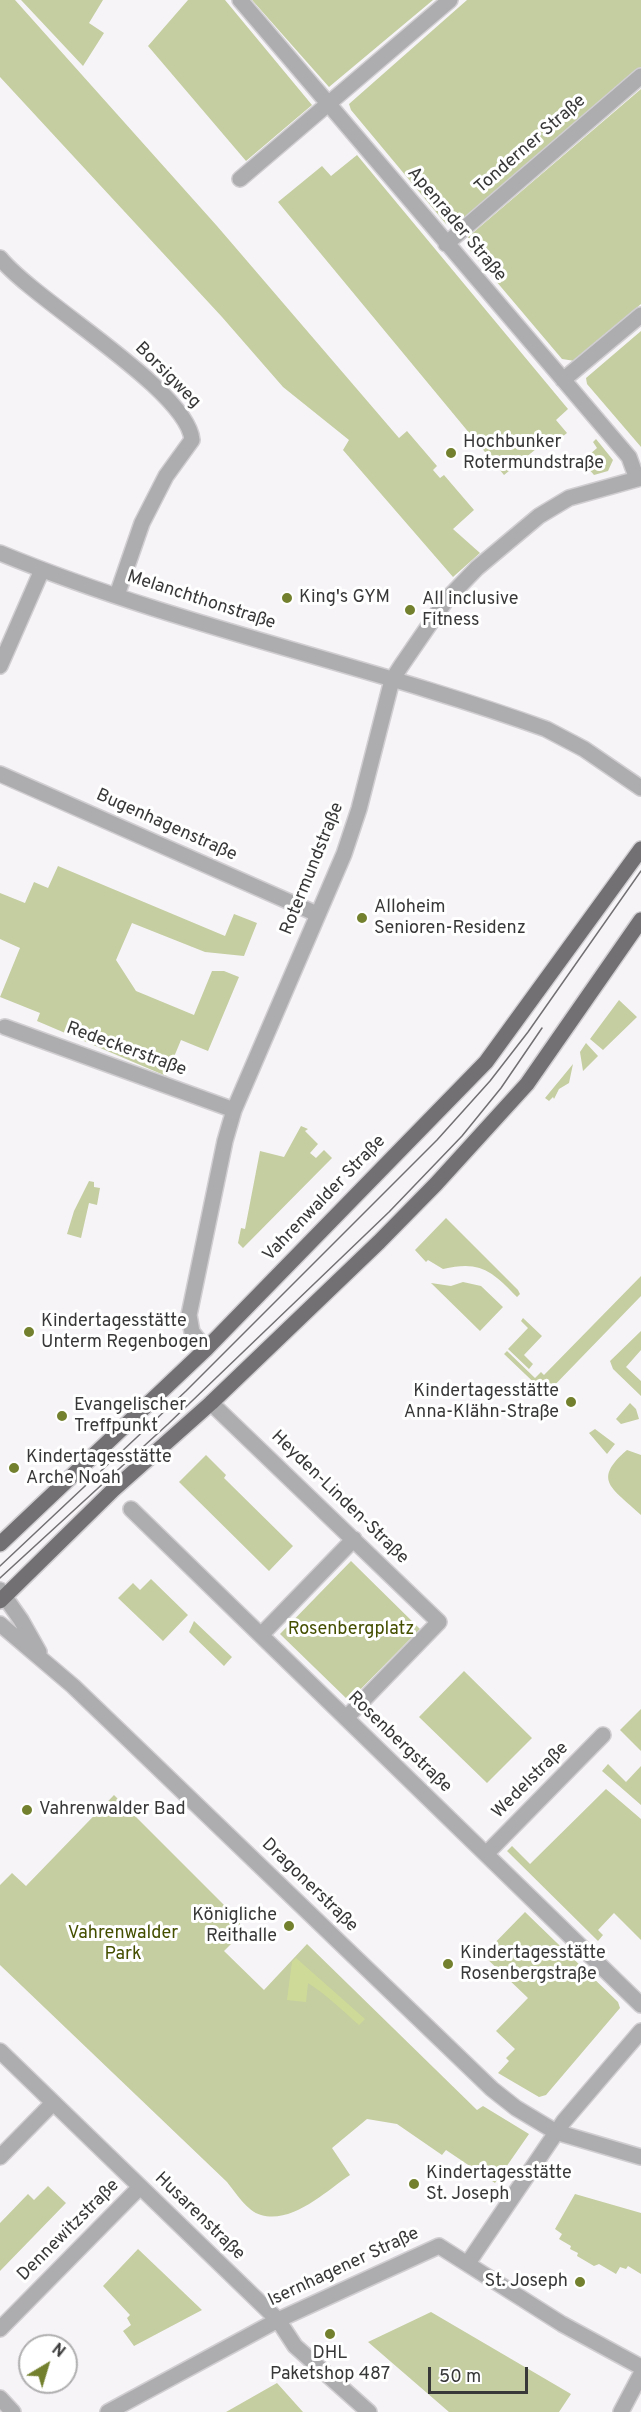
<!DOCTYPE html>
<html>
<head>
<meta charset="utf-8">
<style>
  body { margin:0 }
  #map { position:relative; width:641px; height:2412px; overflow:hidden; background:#f7f4f8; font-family:Overpass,sans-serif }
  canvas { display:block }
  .north { position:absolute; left:18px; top:2334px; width:60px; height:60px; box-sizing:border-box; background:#fff; border:2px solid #b0afb0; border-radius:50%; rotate:38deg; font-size:16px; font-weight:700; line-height:24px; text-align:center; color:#393839 }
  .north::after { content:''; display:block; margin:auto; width:21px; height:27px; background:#73812e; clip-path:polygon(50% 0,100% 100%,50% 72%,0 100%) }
  .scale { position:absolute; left:428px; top:2367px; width:100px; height:27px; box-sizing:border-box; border:3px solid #393839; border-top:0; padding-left:8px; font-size:18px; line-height:21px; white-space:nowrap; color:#393839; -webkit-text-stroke:4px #fff; paint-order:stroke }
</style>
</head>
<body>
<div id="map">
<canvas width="641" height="2412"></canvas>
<div class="north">N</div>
<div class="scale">50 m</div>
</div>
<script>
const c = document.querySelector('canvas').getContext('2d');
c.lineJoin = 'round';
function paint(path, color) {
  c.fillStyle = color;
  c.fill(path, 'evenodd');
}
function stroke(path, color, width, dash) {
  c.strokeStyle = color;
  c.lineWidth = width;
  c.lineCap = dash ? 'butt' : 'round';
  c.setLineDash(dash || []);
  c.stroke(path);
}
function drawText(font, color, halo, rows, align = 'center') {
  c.font = font + ' Overpass,sans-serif';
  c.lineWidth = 6;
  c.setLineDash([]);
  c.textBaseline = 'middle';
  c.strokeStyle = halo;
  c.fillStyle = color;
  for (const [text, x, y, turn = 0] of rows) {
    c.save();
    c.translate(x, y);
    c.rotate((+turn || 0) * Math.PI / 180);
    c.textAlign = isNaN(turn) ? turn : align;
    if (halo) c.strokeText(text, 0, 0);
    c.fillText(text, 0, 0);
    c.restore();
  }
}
const green = new Path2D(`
  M 0,0 L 15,0 L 217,226 L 399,438 L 407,431 L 437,466 L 433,470 L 440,478 L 444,475 L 474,510 L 453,529 L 480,553 L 453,577 L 343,450 L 349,440 L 283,387 L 222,317 L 0,77 Z
  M 21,0 L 103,0 L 89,23 L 104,33 L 83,66 Z
  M 188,0 L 225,0 L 312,105 L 246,161 L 148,46 Z
  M 252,0 L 433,0 L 329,87 Z
  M 467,0 L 641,0 L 641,68 L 455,226 L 446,224 L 351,110 L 349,104 Z
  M 641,89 L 641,304 L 575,361 L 562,359 L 468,248 L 468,237 Z
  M 357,155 L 568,409 L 556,420 L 567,433 L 546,450 L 541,445 L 504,475 L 278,202 L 322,166 L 331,176 Z
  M 641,331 L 641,447 L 587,384 L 586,378 Z
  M 596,439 L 613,460 L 608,471 L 594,475 L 582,461 L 597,448 L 593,442 Z
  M 58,866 L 225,936 L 234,914 L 257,923 L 244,956 L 205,952 L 132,923 L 116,960 L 136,991 L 194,1015 L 212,971 L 224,971 L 239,977 L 208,1051 L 181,1040 L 166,1076 L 37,1021 L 40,1013 L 0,997 L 20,948 L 0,939 L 0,893 L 25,903 L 34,882 L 48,888 Z
  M 619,1000 L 637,1017 L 603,1050 L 590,1039 Z
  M 586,1043 L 598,1056 L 583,1071 L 580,1052 Z
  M 573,1064 L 569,1083 L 559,1089 L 554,1099 L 553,1097 L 549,1101 L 545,1098 Z
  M 301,1126 L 308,1129 L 305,1131 L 318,1144 L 310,1153 L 316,1158 L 324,1150 L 332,1158 L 243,1248 L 238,1243 L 241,1228 L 245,1229 L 260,1151 L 284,1157 Z
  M 89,1181 L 94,1182 L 94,1187 L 100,1188 L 97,1205 L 89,1203 L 81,1238 L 67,1234 L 74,1211 Z
  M 446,1218 L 518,1290 L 520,1294 L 517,1297 C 492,1271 480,1260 443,1269 L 428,1260 L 426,1262 L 415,1250 Z
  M 641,1276 L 641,1296 L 546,1394 L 504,1354 L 507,1351 L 535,1378 L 541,1372 L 544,1375 Z
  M 463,1282 L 481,1286 L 503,1307 L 480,1331 L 431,1283 L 451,1286 Z
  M 523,1318 L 542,1336 L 524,1355 L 533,1364 L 529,1369 L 508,1349 L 528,1328 L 521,1321 Z
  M 641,1331 L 641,1350 L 626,1367 L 641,1381 L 641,1396 L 613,1369 L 610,1361 Z
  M 630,1403 L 636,1409 L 639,1419 L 621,1424 L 616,1419 Z
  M 595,1429 L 615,1444 L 607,1454 L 589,1433 Z
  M 627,1450 L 641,1455 L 641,1515 C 613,1488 591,1481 627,1450 Z
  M 206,1455 L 226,1475 L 224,1478 L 293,1546 L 269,1571 L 179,1482 Z
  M 351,1561 L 420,1629 L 349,1701 L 280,1634 Z
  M 151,1579 L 188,1615 L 163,1641 L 118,1598 L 133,1583 L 140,1590 Z
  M 194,1621 L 232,1657 L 224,1666 L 189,1632 Z
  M 464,1671 L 532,1738 L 487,1783 L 419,1717 Z
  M 641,1709 L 641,1751 L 620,1730 Z
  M 608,1764 L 626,1782 L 641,1766 L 641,1805 L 602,1771 Z
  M 606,1789 L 641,1819 L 641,1940 L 614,1913 L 598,1930 L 603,1935 L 598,1941 L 507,1851 L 512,1846 L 530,1864 Z
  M 114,1795 L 240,1921 L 240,1935 L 224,1951 L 264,1990 L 307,1944 L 477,2110 L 483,2106 L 529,2134 L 495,2183 L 446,2150 L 442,2155 L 397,2124 L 367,2119 L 332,2148 L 350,2175 C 326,2191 293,2224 261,2215 C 247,2211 236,2193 227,2182 L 0,1965 L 0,1885 L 12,1873 L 26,1886 Z
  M 525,1912 L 618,2002 L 620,2008 L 546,2095 L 539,2097 L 498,2073 L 509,2061 L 506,2058 L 515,2049 L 496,2031 L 528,1998 L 483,1955 Z
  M 48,2186 L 66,2203 L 0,2271 L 0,2223 L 28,2194 L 34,2200 Z
  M 575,2194 L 641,2213 L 641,2274 L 628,2266 L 626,2269 L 620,2267 L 616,2274 L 599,2264 L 594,2266 L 577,2256 L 578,2253 L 570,2249 L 571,2246 L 559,2239 L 562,2234 L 555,2229 Z
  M 138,2249 L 202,2310 L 134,2346 L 123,2331 L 131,2325 L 127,2318 L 130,2315 L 103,2286 Z
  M 431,2312 L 571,2394 L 559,2412 L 449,2412 L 368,2342 Z
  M 277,2383 L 303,2412 L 226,2412 Z`);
const water = new Path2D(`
  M 296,1958 L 365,2019 L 359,2025 C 343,2011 326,1994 308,1983 L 306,2002 L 287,2000 L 292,1962 Z`);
const minor = new Path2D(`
  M 240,0 L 629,457 L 637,479
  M 240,179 L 450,0
  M 446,244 L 641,76
  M 0,258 C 36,302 188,390 192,440 L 166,476 L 142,523 L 117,595
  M 563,380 L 641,315
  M 0,553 C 177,626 366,664 546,729 L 584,749 L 641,788
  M 0,666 L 42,570
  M 0,774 L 317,914
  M 5,1027 L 234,1110
  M 206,1349 L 192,1332 L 189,1315 L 225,1141 L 234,1110 L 344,854 L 359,809 L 392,680 L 401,666 L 447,599 L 477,568 L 539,516 L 569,498 L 641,478
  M 211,1403 L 439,1622 L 346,1718
  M 131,1509 L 641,2005
  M 0,1590 L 21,1620 L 39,1652
  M 0,1624 L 73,1686 L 492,2089 L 516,2108 L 556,2132 L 641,2157
  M 261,1635 L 354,1539
  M 486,1854 L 603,1735
  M 0,2051 L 278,2320 L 295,2346 L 369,2412
  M 0,2157 L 53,2103
  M 468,2263 L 564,2121 L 641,2031
  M 0,2329 L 140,2187
  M 0,2398 L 13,2412
  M 108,2412 L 278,2320 L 439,2246 L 562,2324 L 641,2367
  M 621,2412 L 641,2374`);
const major = new Path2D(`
  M 0,1544 L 206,1349 L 486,1062 L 641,849
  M 0,1601 L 113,1490 L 211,1403 L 379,1242 L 436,1184 L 527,1084 L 641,920`);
const tram = new Path2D(`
  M 0,1566 L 186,1391 L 437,1140 L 490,1081 L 528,1032 L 641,871
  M 0,1578 L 168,1424 L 389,1212 L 462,1136 L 501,1088 L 542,1028`);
const markers = [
  [451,453,6,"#73812e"],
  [287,598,6,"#73812e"],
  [410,610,6,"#73812e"],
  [362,918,6,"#73812e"],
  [29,1332,6,"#73812e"],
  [571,1402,6,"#73812e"],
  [62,1416,6,"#73812e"],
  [14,1468,6,"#73812e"],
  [27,1810,6,"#73812e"],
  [289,1926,6,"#73812e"],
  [448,1964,6,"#73812e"],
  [414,2184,6,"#73812e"],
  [580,2282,6,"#73812e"],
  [330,2334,6,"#73812e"]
];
const streetNames = [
  ["Tonderner Straße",531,145,-41],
  ["Apenrader Straße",456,225,50],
  ["Borsigweg",167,376,45],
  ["Melanchthonstraße",201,601,18],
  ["Bugenhagenstraße",166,826,24],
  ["Rotermundstraße",313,869,-68],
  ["Redeckerstraße",126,1050,20],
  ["Vahrenwalder Straße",325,1199,-46],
  ["Heyden-Linden-Straße",339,1498,44],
  ["Rosenbergstraße",399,1743,44],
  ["Wedelstraße",531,1781,-45],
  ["Dragonerstraße",309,1886,44],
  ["Husarenstraße",199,2217,44],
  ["Dennewitzstraße",69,2231,-45],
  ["Isernhagener Straße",344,2268,-25]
];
const poiNames = [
  ["Hochbunker",463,443],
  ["Rotermundstraße",463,464],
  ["King's GYM",299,598],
  ["All inclusive",422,600],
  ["Fitness",422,621],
  ["Alloheim",374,908],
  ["Senioren-Residenz",374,929],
  ["Kindertagesstätte",41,1322],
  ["Unterm Regenbogen",41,1343],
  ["Kindertagesstätte",559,1392,"right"],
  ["Anna-Klähn-Straße",559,1413,"right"],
  ["Evangelischer",74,1406],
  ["Treffpunkt",74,1427],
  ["Kindertagesstätte",26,1458],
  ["Arche Noah",26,1479],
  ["Vahrenwalder Bad",39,1810],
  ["Königliche",277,1916,"right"],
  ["Reithalle",277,1937,"right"],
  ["Kindertagesstätte",460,1954],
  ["Rosenbergstraße",460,1975],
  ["Kindertagesstätte",426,2174],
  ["St. Joseph",426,2195],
  ["St. Joseph",568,2282,"right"],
  ["DHL",330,2354,"center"],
  ["Paketshop 487",330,2375,"center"]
];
const parkNames = [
  ["Rosenbergplatz",351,1630],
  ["Vahrenwalder",123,1934],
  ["Park",123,1955]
];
paint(green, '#c4cea0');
paint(water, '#cedb98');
stroke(minor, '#d1ced2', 18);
stroke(major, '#d1ced2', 18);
stroke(minor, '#adacae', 15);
stroke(major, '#727073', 15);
stroke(tram, '#727072', 1.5);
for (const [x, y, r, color] of markers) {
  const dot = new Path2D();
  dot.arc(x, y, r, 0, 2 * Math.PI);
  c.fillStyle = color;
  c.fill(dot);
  stroke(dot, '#fff', 2);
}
drawText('18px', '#393839', '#fff', streetNames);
drawText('18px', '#393839', '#fff', poiNames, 'left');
drawText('18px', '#454f00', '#fff', parkNames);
</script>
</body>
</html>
